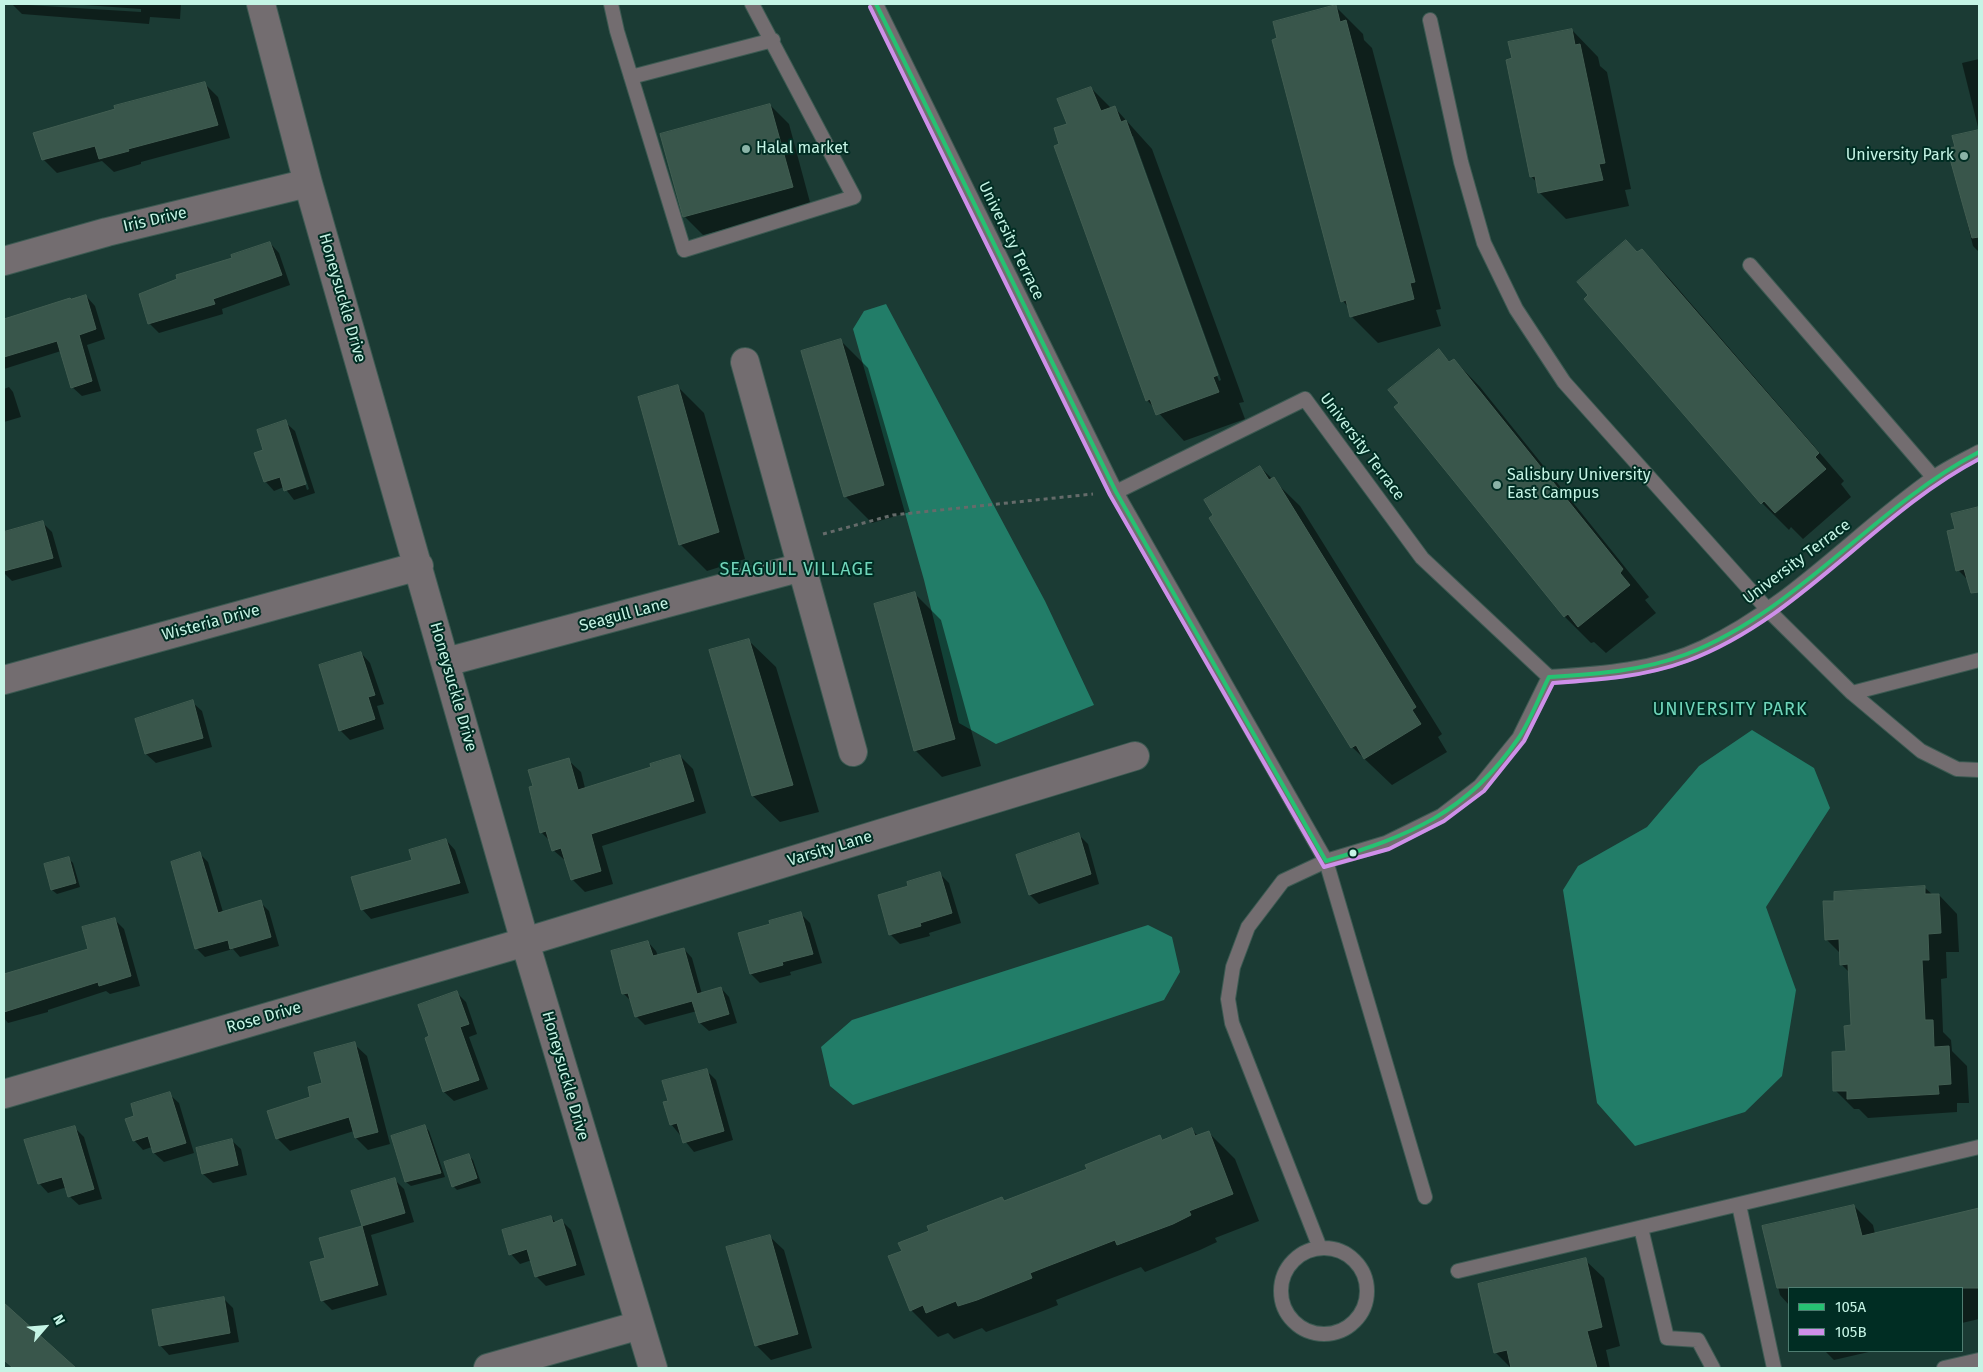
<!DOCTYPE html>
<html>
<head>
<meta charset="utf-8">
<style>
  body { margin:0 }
  #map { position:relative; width:1983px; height:1372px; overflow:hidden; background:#1b3b34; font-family:"Fira Sans",sans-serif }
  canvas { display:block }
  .frame { position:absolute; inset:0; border:5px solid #c5f4e5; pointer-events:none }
  .legend { position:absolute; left:1788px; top:1287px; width:175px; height:65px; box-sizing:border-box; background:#002d23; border:1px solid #4f7d71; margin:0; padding:6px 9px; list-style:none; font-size:15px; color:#c5f4e5 }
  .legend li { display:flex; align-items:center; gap:10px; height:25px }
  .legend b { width:25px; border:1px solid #4f7d71 }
  .north { position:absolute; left:20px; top:1302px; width:50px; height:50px; -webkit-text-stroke:4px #002d23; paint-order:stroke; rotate:63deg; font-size:14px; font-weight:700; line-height:20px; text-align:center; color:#c5f4e5 }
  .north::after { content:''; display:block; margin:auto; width:18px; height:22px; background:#c5f4e5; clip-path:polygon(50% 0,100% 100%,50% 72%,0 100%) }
</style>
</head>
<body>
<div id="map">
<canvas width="1983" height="1372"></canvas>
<div class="frame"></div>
<ul class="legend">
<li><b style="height:6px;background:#26c172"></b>105A</li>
<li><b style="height:6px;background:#ce8fe9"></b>105B</li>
</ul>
<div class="north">N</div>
</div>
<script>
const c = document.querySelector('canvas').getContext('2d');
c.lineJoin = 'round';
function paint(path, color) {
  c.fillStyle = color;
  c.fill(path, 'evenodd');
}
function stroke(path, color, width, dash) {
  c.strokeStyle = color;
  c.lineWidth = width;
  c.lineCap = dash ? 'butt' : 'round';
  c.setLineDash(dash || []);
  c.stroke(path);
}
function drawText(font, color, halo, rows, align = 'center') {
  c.font = font + ' "Fira Sans",sans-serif';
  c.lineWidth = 4;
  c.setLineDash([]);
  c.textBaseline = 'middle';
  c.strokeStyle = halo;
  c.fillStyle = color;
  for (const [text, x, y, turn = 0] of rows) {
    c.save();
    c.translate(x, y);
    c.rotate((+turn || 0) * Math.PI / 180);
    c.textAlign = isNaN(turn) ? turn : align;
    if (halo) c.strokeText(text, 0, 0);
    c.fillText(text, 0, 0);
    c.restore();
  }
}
const water = new Path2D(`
  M 886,304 L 1045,601 L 1094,705 L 996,744 L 959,723 L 924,580 L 853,329 L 864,311 Z
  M 1752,730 L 1814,768 L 1830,808 L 1766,907 L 1796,990 L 1782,1076 L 1745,1112 L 1635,1146 L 1597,1103 L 1563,890 L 1578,866 L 1647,827 L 1699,766 Z
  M 1148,925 L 1172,937 L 1180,972 L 1164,1000 L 853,1105 L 830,1086 L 821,1047 L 852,1020 Z`);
const shadow = new Path2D(`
  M 12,4 L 141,12 L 141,9 L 70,4 L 181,4 L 180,19 L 150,17 L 149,24 L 22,14 Z
  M 1336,7 L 1363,34 L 1364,40 L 1372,48 L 1441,309 L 1436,310 L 1441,326 L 1378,343 L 1351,316 L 1349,308 L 1343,301 Z
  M 1572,30 L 1598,57 L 1600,66 L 1607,72 L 1631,189 L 1625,190 L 1629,206 L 1566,219 L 1539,192 L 1537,183 L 1531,176 Z
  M 1979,59 L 1979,252 L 1973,246 L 1949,149 L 1956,148 L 1979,131 L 1962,63 Z
  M 205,84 L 218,97 L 230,138 L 141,162 L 141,164 L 114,172 L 102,161 L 57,173 L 43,159 Z
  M 1091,88 L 1112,109 L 1115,108 L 1152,149 L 1244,402 L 1239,403 L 1245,419 L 1184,441 L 1147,400 L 1061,145 L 1069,125 ZM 1130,136 L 1133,136 L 1221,380 L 1219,381 Z
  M 770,105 L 789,124 L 811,206 L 703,235 L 684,216 Z
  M 1626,241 L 1638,253 L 1642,250 L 1668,277 L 1844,481 L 1841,484 L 1851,497 L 1803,539 L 1791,527 L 1789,530 L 1762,503 Z
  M 270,243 L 279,253 L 290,285 L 222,309 L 223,314 L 159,333 L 149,323 L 234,259 Z
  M 86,296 L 95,306 L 105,339 L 87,345 L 101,391 L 82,396 L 72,387 L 61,351 L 4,369 L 4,320 Z
  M 841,341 L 868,368 L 910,512 L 872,523 L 845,496 Z
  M 1439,351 L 1451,363 L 1454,360 L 1480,387 L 1649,597 L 1645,600 L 1656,613 L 1606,653 L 1594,642 L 1591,643 L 1565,617 L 1396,407 Z
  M 677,386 L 704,413 L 745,559 L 707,571 L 680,544 Z
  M 9,387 L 13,392 L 21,417 L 4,422 L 4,389 Z
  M 285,422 L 295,431 L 315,493 L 294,500 L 284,487 L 274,491 L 265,481 L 265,451 ZM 288,431 L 290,431 L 309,489 L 307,490 Z
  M 1260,467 L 1300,506 L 1442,734 L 1438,737 L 1447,752 L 1392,785 L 1352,747 Z
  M 1979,508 L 1979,588 L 1977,589 L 1958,570 L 1956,530 L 1952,515 Z
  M 43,523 L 52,532 L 62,567 L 12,581 L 4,573 L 4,534 Z
  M 914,593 L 941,620 L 981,766 L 942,777 L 915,750 Z
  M 749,641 L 776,667 L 819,812 L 780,822 L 753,796 Z
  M 361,653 L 370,663 L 384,704 L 377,706 L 384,729 L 350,740 L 340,730 Z
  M 192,702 L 202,711 L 212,747 L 156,763 L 146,754 L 136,720 Z
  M 680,756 L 693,769 L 706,813 L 602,846 L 613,884 L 585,892 L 572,879 L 567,862 L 553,850 L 550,841 L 541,832 L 568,760 L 581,772 L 585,788 L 652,768 Z
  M 1079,835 L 1088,844 L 1099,884 L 1039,904 L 1030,895 L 1049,843 Z
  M 446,840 L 455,850 L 469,893 L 371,919 L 362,909 Z
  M 199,853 L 208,862 L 223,912 L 260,902 L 269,911 L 279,946 L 240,957 L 233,949 L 205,957 L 196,948 Z
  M 69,859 L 73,863 L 80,887 L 57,894 L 52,890 L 45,865 Z
  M 940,874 L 949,883 L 961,923 L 929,933 L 930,936 L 900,944 L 891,935 L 879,896 Z
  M 1924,887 L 1933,895 L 1939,895 L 1957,914 L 1959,952 L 1946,952 L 1947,978 L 1941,979 L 1943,1032 L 1951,1040 L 1952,1051 L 1967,1066 L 1969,1103 L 1957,1103 L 1957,1112 L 1868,1118 L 1859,1109 L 1854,1109 L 1835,1090 L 1847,1053 L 1852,1026 L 1850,973 L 1841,964 L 1841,954 L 1826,939 L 1836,902 Z
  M 801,914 L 810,923 L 822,963 L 790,972 L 791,975 L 760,983 L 751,974 Z
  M 114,919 L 124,929 L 140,986 L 110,994 L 106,991 L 48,1010 L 48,1012 L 8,1023 L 4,1018 L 4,975 L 90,950 Z
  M 648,942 L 656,951 L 658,956 L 684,949 L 692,958 L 702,994 L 721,988 L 729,997 L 737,1023 L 709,1031 L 700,1023 L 697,1011 L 645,1025 L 636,1016 L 632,1002 L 623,993 Z
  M 457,993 L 466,1002 L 477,1034 L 469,1037 L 488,1089 L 454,1101 L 444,1092 L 426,1039 L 431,1037 Z
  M 354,1044 L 367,1056 L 390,1144 L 368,1150 L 356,1138 L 354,1131 L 290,1151 L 277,1138 Z
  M 706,1070 L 716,1080 L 733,1140 L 694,1152 L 671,1124 L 670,1102 Z
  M 169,1094 L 179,1103 L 194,1153 L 164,1162 L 154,1153 L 152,1147 L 143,1150 L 134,1140 L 136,1117 Z
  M 74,1127 L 84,1137 L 102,1199 L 79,1205 L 69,1196 L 67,1187 L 48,1193 L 39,1183 Z
  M 425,1127 L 429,1131 L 445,1177 L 411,1186 L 406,1182 Z
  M 1192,1130 L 1198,1136 L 1208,1132 L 1235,1159 L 1259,1221 L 1215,1238 L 1217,1242 L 1200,1250 L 1145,1272 L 1141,1267 L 1112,1278 L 1056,1300 L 1058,1305 L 1043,1311 L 986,1332 L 982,1328 L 954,1339 L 948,1333 L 938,1337 L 911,1310 L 903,1251 L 931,1232 L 1002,1198 L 1005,1202 L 1089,1169 L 1160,1137 L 1164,1141 Z
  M 231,1140 L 241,1149 L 247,1175 L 213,1183 L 203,1174 L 197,1148 Z
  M 469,1156 L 473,1160 L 481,1183 L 457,1190 L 453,1186 Z
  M 394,1179 L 404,1189 L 414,1222 L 371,1235 L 387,1295 L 332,1310 L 322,1300 L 326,1258 L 321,1239 L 363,1227 L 352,1192 Z
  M 1854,1206 L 1873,1225 L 1875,1234 L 1979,1210 L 1979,1319 L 1962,1323 L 1962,1288 L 1789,1288 L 1789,1305 L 1780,1295 L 1764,1227 Z
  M 551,1217 L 556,1223 L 562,1221 L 571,1230 L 585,1275 L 546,1286 L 536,1276 L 532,1260 L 520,1264 L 511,1254 Z
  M 769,1236 L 784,1250 L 812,1348 L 771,1360 L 756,1345 Z
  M 1585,1260 L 1604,1278 L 1620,1346 L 1606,1350 L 1610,1368 L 1511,1368 L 1495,1352 Z
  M 223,1298 L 233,1308 L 239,1342 L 169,1355 L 160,1345 Z
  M 6,1307 L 65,1360 L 73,1368 L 14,1368 L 4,1359 L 4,1310 Z
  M 1825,1351 L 1873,1351 L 1834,1360 Z`);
const building = new Path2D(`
  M 1336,5 L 1340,22 L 1346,20 L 1415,282 L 1410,283 L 1414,299 L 1350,317 L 1346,300 L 1341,302 L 1272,40 L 1277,38 L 1273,22 Z
  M 1572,29 L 1575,45 L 1580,44 L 1605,163 L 1599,164 L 1603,180 L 1538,193 L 1535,176 L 1530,177 L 1506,60 L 1512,58 L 1508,42 Z
  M 205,82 L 218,125 L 128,149 L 129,151 L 99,159 L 95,146 L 42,160 L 33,133 L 115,109 L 114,106 Z
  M 1091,87 L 1101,111 L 1115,106 L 1121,122 L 1126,120 L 1218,375 L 1213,377 L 1219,392 L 1156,415 L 1150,399 L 1146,401 L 1054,146 L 1059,144 L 1054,128 L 1067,124 L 1057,99 Z
  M 770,104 L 793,187 L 683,217 L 660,134 Z
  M 1979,130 L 1979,237 L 1972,238 L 1947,148 L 1955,147 L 1952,136 Z
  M 1626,240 L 1637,252 L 1642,249 L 1819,453 L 1815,457 L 1826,469 L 1775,513 L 1764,501 L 1761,504 L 1584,299 L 1588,295 L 1577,282 Z
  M 270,242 L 282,275 L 213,299 L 215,304 L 148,324 L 139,294 L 177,279 L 176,275 L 232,258 L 231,255 Z
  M 86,295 L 96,329 L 79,335 L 92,381 L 71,388 L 57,341 L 4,357 L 4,319 L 70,298 L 71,299 Z
  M 841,339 L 884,485 L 844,497 L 801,351 Z
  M 1439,349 L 1449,362 L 1454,359 L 1623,569 L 1620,573 L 1630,585 L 1578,627 L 1568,614 L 1564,617 L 1394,407 L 1399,403 L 1388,390 Z
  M 678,385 L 719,532 L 679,545 L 638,397 Z
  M 286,420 L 306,484 L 284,491 L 280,477 L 264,482 L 254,453 L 263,450 L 257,430 Z
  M 1260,466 L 1269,480 L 1274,477 L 1416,707 L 1412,710 L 1421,724 L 1364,759 L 1356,745 L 1351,748 L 1209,518 L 1213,515 L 1204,500 Z
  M 1979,507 L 1979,592 L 1971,593 L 1964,569 L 1956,571 L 1947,531 L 1955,529 L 1951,514 Z
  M 43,521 L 53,558 L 4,571 L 4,532 Z
  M 915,592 L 955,739 L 914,751 L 874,604 Z
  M 749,639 L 793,785 L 752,796 L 709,650 Z
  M 361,652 L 375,695 L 368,697 L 375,719 L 339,731 L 319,665 Z
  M 193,700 L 203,738 L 145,754 L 135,719 Z
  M 680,755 L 694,801 L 591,834 L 601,871 L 571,880 L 561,848 L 552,851 L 546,831 L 540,833 L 529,787 L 533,786 L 528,770 L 569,758 L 578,790 L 651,767 L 650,764 Z
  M 1079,833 L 1091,874 L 1029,895 L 1016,855 Z
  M 446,839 L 460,883 L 361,910 L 351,877 L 412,860 L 409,850 Z
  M 200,852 L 218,913 L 261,900 L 271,937 L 230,949 L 228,940 L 195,949 L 171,862 Z
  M 69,857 L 76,883 L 51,890 L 44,864 Z
  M 940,872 L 952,913 L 920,923 L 921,926 L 889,935 L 878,895 L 908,886 L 907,882 Z
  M 1925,886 L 1925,894 L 1939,894 L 1941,933 L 1928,934 L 1929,960 L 1922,960 L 1925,1020 L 1933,1020 L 1934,1047 L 1949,1046 L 1951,1084 L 1938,1085 L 1939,1094 L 1847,1099 L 1847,1091 L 1833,1091 L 1832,1052 L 1846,1051 L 1844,1026 L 1851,1025 L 1848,964 L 1840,965 L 1839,939 L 1825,940 L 1823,901 L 1834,901 L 1834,892 Z
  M 801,912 L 813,954 L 782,962 L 783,965 L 750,974 L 738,933 L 770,924 L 769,921 Z
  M 115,918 L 131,976 L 99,986 L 98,982 L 4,1012 L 4,974 L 88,949 L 82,927 Z
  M 648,941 L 653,956 L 684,948 L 697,994 L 721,987 L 729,1014 L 699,1023 L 692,1001 L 635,1017 L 628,993 L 622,994 L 611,951 Z
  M 457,991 L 469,1024 L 460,1027 L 479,1080 L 443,1092 L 425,1038 L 429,1036 L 418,1005 Z
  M 355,1042 L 378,1132 L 355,1138 L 349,1117 L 276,1139 L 267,1111 L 310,1097 L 308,1087 L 322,1083 L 314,1053 Z
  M 707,1069 L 724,1131 L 683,1143 L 677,1123 L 670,1125 L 663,1102 L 668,1101 L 662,1081 Z
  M 170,1092 L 186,1143 L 153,1153 L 148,1136 L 133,1141 L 125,1119 L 134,1116 L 131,1104 Z
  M 425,1125 L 441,1173 L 405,1182 L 391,1136 Z
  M 75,1126 L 94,1189 L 68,1197 L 62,1177 L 38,1184 L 24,1140 Z
  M 1192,1128 L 1195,1136 L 1209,1131 L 1233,1194 L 1189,1211 L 1191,1215 L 1173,1224 L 1117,1245 L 1115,1240 L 1030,1273 L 1032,1278 L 977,1300 L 958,1306 L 956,1301 L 926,1313 L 923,1305 L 910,1311 L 888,1256 L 902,1251 L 898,1243 L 929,1231 L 927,1226 L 1002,1197 L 1004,1201 L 1087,1169 L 1085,1165 L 1160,1135 L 1162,1140 Z
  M 232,1139 L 238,1165 L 202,1174 L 196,1148 Z
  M 469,1154 L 477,1178 L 452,1187 L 444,1162 Z
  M 395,1178 L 405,1213 L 362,1226 L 378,1285 L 321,1301 L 310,1262 L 325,1258 L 319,1238 L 362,1226 L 351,1191 Z
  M 1854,1205 L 1862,1236 L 1979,1208 L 1979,1288 L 1777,1288 L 1762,1226 Z
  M 551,1216 L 553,1223 L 562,1219 L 576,1265 L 535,1277 L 527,1249 L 509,1255 L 502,1230 Z
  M 770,1235 L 798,1334 L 755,1346 L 726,1247 Z
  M 1586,1258 L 1602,1327 L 1587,1331 L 1597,1368 L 1511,1368 L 1507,1350 L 1494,1353 L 1478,1284 Z
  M 224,1297 L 230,1333 L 159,1346 L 152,1310 Z
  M 4,1303 L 76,1368 L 13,1368 L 4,1360 Z`);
const path = new Path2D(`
  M 823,534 L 893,515 L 1093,494`);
const lane = new Path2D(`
  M 611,4 L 617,31 L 684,250 L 854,197 L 752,4
  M 876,4 L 1116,492 L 1326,861 L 1425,1197
  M 1430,20 L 1461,162 L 1484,243 L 1516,309 L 1564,382 L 1768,610 L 1852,693 L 1921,751 L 1957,769 L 1979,770
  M 631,77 L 773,40
  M 1750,265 L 1934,478
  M 1116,492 L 1305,399 L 1422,558 L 1549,677 C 1602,674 1656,670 1704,647 C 1791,606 1856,532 1933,478 C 1947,468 1964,460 1979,452
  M 1852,693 L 1979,660
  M 1739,1205 L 1774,1368
  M 1641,1228 L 1667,1338 L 1698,1340 L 1713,1368
  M 1320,1248 L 1232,1023 L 1228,999 L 1233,967 L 1248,927 L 1283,881 L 1326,861 L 1386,843 L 1441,816 L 1480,786 L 1519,738 L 1549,677
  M1281 1291a43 43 0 1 1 86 0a43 43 0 1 1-86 0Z
  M 1458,1271 L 1979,1147
  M 1944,1368 L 1979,1360`);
const street = new Path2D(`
  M 261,4 L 308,183 L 525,942 L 653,1368
  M 4,261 L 107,232 L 308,183
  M 745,362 L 853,752
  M 446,662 L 802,567
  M 4,680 L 419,566
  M 4,1094 L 525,942 L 1135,756
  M 488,1368 L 640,1325`);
const bus1 = new Path2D(`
  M 876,4 L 1116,492 L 1326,861 C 1409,836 1467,813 1518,739 C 1531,720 1539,697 1549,677 C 1595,674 1643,671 1687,654 C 1799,610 1874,507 1979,452`);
const bus2 = new Path2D(`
  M 870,7 L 1110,495 L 1324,867 L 1389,849 L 1444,821 L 1484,791 L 1524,741 L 1553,683 C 1598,680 1644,677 1687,661 C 1800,619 1874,514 1979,459`);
const markers = [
  [746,149,5,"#8ab3a7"],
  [1964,156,5,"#8ab3a7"],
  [1497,485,5,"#8ab3a7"],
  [1353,853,4.5,"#c5f4e5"]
];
const poiNames = [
  ["Halal market",756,149],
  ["University Park",1954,156,"right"],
  ["Salisbury University",1507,476],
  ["East Campus",1507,494]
];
const streetNames = [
  ["Iris Drive",155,220,-13],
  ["University Terrace",1011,241,64],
  ["Honeysuckle Drive",342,298,74],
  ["University Terrace",1362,447,53],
  ["University Terrace",1797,562,-37],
  ["Seagull Lane",624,615,-15],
  ["Wisteria Drive",211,623,-15],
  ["Honeysuckle Drive",453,687,74],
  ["Varsity Lane",830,849,-17],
  ["Rose Drive",264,1018,-16],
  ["Honeysuckle Drive",565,1076,74]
];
const neighbourhoodNames = [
  ["SEAGULL VILLAGE",797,570],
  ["UNIVERSITY PARK",1730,710]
];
paint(water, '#227d68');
paint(shadow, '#0007');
paint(building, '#39564b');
stroke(building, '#425e52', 1);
stroke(lane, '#3c5a52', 16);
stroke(street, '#3c5a52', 30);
stroke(path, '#656b6a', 3, [4, 4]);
stroke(lane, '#736d70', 14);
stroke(street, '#736d70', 28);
stroke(bus1, '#26c172', 4);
stroke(bus2, '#ce8fe9', 4);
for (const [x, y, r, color] of markers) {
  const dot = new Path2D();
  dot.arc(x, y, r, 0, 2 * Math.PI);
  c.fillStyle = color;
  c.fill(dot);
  stroke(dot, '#002d23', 2);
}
drawText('16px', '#c5f4e5', '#002d23', poiNames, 'left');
drawText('16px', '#c5f4e5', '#002d23', streetNames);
c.letterSpacing = '1px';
drawText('18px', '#70d5ba', '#002d23', neighbourhoodNames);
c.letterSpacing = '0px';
</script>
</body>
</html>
